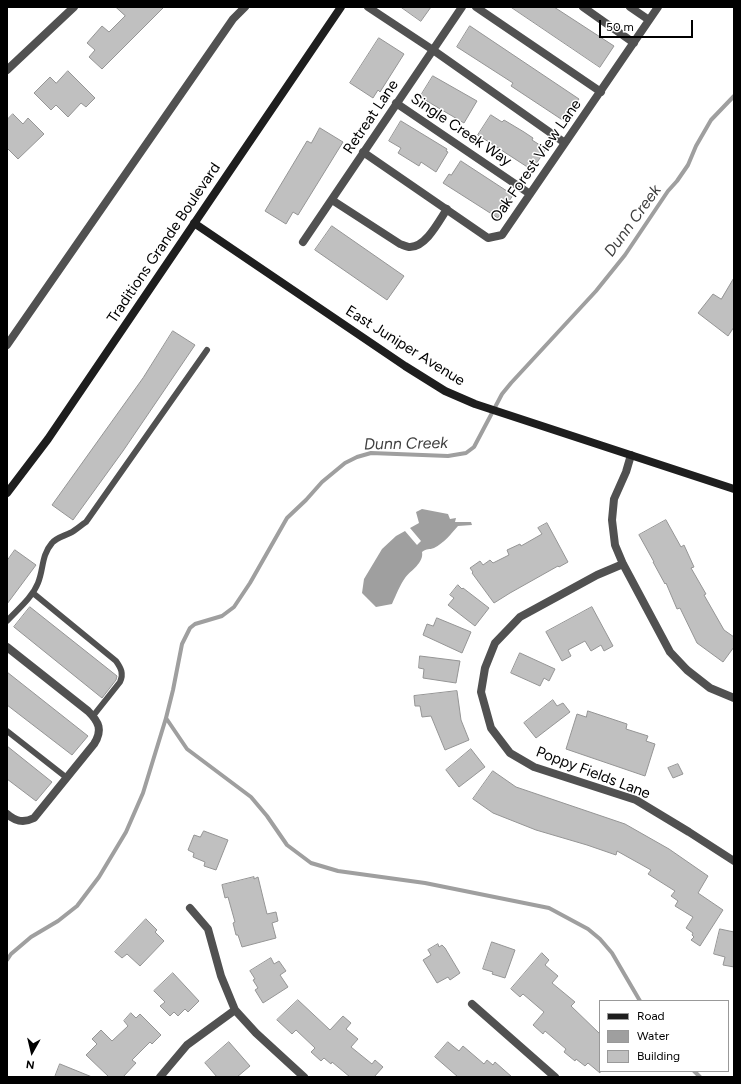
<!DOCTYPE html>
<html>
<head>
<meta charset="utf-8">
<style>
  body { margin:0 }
  #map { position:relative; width:741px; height:1084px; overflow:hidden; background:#fff; font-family:Figtree,sans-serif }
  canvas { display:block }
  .frame { position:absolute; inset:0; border:8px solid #000; pointer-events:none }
  .legend { position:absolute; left:599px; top:1000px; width:130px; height:72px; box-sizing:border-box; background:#fff; border:1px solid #999; margin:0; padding:5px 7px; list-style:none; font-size:12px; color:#000 }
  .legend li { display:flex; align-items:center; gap:8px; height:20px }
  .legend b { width:20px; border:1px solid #999 }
  .north { position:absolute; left:12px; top:1032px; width:40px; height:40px; -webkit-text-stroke:3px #fff; paint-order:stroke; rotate:188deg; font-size:11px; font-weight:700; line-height:16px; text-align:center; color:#000 }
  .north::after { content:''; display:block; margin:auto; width:14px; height:18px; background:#000; clip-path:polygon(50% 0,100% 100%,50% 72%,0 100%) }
  .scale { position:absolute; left:599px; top:20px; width:94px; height:18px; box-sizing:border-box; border:2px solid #000; border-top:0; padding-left:5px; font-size:12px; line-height:14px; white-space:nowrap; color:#000; -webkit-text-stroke:3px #fff; paint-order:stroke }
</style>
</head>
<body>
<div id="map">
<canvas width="741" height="1084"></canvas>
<div class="frame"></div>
<ul class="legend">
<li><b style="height:5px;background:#1e1e1e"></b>Road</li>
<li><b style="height:11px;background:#9f9f9f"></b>Water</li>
<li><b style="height:11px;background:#c0c0c0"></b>Building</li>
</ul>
<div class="north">N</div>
<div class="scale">50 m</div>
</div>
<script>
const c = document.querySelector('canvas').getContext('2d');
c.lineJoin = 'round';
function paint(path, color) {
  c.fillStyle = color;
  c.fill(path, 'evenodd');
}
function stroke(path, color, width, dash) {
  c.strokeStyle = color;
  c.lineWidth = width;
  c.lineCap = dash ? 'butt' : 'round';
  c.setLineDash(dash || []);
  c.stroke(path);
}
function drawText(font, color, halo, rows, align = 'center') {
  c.font = font + ' Figtree,sans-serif';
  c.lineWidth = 3;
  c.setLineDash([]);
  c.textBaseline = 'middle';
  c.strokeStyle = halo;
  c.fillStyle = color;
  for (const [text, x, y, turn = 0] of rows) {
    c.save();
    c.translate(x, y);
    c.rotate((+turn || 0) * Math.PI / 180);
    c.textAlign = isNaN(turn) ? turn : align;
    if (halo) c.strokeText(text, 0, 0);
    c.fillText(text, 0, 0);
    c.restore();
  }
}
const water = new Path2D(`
  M 422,509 L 448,514 L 450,519 L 456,518 L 455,522 L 471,522 L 472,525 L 458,526 C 451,534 444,543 434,548 C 429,550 427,548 422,552 C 424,563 411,570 405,578 C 400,585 396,595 392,604 L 376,607 L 362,593 L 364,579 L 382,549 L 396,536 L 405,531 L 417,545 L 421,541 L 410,528 L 419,523 L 416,512 Z`);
const stream = new Path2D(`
  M 166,718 L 187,749 L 251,797 L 267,816 L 287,845 L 311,863 L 338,871 L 425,883 L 549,908 L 588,929 L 600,939 L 612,953 L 640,1001
  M 7,960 L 11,954 L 31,937 L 58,921 L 77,906 L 99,877 L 126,832 L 143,793 L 166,718 L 173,690 L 182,644 L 190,628 L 195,624 L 222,616 L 234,607 L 250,583 L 287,518 L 306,500 L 322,482 L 345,463 L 357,457 L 371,453 L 448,456 L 466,453 L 474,447 L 502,394 L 511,383 L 596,291 L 625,255 L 668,191 L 677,181 L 688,165 L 696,146 L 711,120 L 734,96
  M 694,1071 L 700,1077`);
const building = new Path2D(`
  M 116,7 L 164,7 L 102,69 L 89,57 L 95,50 L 87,43 L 102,26 L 109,32 L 125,16 Z
  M 401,7 L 431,7 L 421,21 Z
  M 511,7 L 554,7 L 614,46 L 600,67 Z
  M 470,26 L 579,99 L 564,121 L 511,86 L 513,83 L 457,47 Z
  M 379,38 L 404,54 L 380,92 L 378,90 L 373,98 L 350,83 Z
  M 68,71 L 95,98 L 86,107 L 81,103 L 68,117 L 56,105 L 51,110 L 34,93 L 50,77 L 56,83 Z
  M 433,76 L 477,101 L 464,123 L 420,97 Z
  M 13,114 L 23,124 L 28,118 L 44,134 L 18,159 L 7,148 L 7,120 Z
  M 491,115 L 502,122 L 504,120 L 524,132 L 533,138 L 532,140 L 546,149 L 532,170 L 478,135 Z
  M 401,121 L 447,149 L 446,151 L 448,152 L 436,172 L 421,162 L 419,166 L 398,153 L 401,148 L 389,141 Z
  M 320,128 L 343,142 L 298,215 L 293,212 L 286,224 L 265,211 L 307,141 L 311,143 Z
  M 461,161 L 513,195 L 498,218 L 443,183 L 449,174 L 451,175 Z
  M 332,226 L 404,276 L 387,300 L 315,250 Z
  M 734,278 L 734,327 L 728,336 L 698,313 L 713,294 L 721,299 Z
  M 173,331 L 195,345 L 123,451 L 73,520 L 52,505 L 143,378 Z
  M 666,520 L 681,547 L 684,545 L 694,567 L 691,568 L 706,594 L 704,595 L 724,630 L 734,637 L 734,647 L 723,662 L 697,643 L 680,608 L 677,609 L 666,583 L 665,584 L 653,562 L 654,562 L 639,535 Z
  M 547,523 L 568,562 L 559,567 L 558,566 L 510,593 L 494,603 L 472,573 L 473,572 L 470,568 L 480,561 L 483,565 L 490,560 L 493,563 L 509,555 L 507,550 L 520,544 L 521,546 L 542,534 L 538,528 Z
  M 15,550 L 36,565 L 7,604 L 7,561 Z
  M 458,585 L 462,589 L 463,588 L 489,608 L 475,626 L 448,605 L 454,598 L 450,595 Z
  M 30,607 L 117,676 L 116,680 L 102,698 L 14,627 Z
  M 592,607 L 613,646 L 604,651 L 601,645 L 591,651 L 585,641 L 568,650 L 571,656 L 562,661 L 546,632 Z
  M 437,618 L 471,632 L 462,653 L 423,635 L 427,624 L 433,626 Z
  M 520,653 L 555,669 L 549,681 L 544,678 L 540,686 L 511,673 Z
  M 420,656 L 460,661 L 456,683 L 423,678 L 424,669 L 419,668 Z
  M 7,672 L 88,736 L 72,755 L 7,705 Z
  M 457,691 L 461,720 L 469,740 L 445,750 L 431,716 L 422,717 L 420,706 L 415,706 L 414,696 Z
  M 553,700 L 557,706 L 563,703 L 570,712 L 536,738 L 524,723 Z
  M 588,711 L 627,724 L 626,729 L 648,736 L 646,741 L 655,744 L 645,776 L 566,749 L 577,714 L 586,717 Z
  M 7,746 L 52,782 L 36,801 L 7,779 Z
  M 471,749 L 485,767 L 459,787 L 446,770 Z
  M 678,764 L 683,774 L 673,778 L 668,768 Z
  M 493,771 L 516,787 L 625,824 L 669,849 L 708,876 L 698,893 L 723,910 L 700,946 L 691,940 L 694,937 L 692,935 L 693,933 L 686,928 L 693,917 L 675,906 L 678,901 L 671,896 L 675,891 L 648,874 L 651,870 L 617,851 L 616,855 L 587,845 L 536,830 L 493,813 L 473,799 Z
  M 204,831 L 228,840 L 216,870 L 204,866 L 205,862 L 193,857 L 194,853 L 188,850 L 194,835 L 200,837 Z
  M 254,877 L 254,879 L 258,877 L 267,914 L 276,912 L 278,921 L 272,923 L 276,938 L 242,947 L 238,935 L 236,935 L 233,923 L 235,922 L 228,897 L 225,898 L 222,885 Z
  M 146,919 L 157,930 L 155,932 L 164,941 L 140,966 L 127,954 L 122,958 L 115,952 Z
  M 720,929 L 734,932 L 734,967 L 723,965 L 725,957 L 714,954 Z
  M 492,942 L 515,950 L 505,978 L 492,974 L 493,972 L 483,969 Z
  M 438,944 L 439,947 L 442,945 L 445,948 L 460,973 L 450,980 L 448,977 L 437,983 L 423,960 L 431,955 L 428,950 Z
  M 542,953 L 549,960 L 545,965 L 558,976 L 552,983 L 575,1002 L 571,1006 L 600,1034 L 600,1073 L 588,1063 L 585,1066 L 576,1059 L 575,1061 L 564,1052 L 566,1049 L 545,1031 L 543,1034 L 533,1025 L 544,1012 L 523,994 L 520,997 L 511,989 Z
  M 271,958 L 274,964 L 279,961 L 286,971 L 280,975 L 288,987 L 263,1003 L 255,990 L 258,988 L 253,980 L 255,979 L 250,971 Z
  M 173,973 L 199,1001 L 188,1012 L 185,1009 L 178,1016 L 174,1012 L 170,1016 L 160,1006 L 165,1002 L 154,991 Z
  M 298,1000 L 330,1030 L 343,1016 L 351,1023 L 346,1029 L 358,1039 L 351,1047 L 372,1064 L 375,1060 L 383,1067 L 374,1077 L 350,1077 L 332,1062 L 331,1064 L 324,1058 L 321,1061 L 311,1052 L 315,1048 L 296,1030 L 292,1034 L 277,1020 Z
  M 131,1013 L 136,1018 L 140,1014 L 161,1035 L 152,1044 L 150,1042 L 132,1060 L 136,1063 L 123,1077 L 109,1077 L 86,1055 L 97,1044 L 92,1039 L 101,1030 L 112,1041 L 128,1026 L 124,1021 Z
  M 229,1042 L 250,1066 L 237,1077 L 217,1077 L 205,1063 Z
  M 448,1042 L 459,1051 L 463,1046 L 484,1064 L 487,1060 L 493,1065 L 495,1062 L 512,1077 L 458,1077 L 435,1057 Z
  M 60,1064 L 92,1077 L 55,1077 Z`);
const lane = new Path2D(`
  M 33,593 L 116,661 C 121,668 124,674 120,682 L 93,716
  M 7,621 C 18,609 32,598 38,583 C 44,568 41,556 52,543 C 56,538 64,536 70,533 C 76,530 81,525 86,522 L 207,350
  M 7,731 L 67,778`);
const street = new Path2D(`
  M 368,7 L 433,50 L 565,143
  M 476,7 L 601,92
  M 583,7 L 634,43
  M 630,7 L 649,20
  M 7,70 L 74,7
  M 396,103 L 530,194
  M 363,152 L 488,238 L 502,235 L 658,7
  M 332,200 L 400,244 C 403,245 407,247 410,247 C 426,247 439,221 447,209
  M 303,242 L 462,7
  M 7,345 L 233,19 L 245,7
  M 631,455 L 626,472 L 614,499 L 612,520 L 615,545 L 623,564 L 670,652 L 687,670 L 710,688 L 734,698
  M 623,564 L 597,575 L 520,617 L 495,643 L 485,668 L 481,692 L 491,728 L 510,753 L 534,767 L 636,800 L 689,832 L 734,861
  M 7,647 L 88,711 C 99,722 103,730 94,744 L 34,818 C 24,823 16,822 7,814
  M 190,908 L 208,929 L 221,976 L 235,1010 L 256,1033 L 304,1077
  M 472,1004 L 555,1077
  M 160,1077 L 187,1045 L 235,1010`);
const secondary = new Path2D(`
  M 194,223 L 405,366 L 445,391 L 475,404 L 734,489
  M 7,493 L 48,439 L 341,7`);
const streetNames = [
  ["Retreat Lane",371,117,-56],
  ["Single Creek Way",461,130,34],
  ["Oak Forest View Lane",536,161,-55],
  ["Traditions Grande Boulevard",164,243,-56],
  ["East Juniper Avenue",405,346,32],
  ["Poppy Fields Lane",593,773,21]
];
const waterNames = [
  ["Dunn Creek",633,221,-54],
  ["Dunn Creek",406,444,-1]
];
paint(water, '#9f9f9f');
stroke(stream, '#9f9f9f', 4);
paint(building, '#c0c0c0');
stroke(building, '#959595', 1);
stroke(lane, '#515151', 6);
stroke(street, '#515151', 8);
stroke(secondary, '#1e1e1e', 8);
drawText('15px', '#000', '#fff', streetNames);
drawText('italic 16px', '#404040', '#fff', waterNames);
</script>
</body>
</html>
